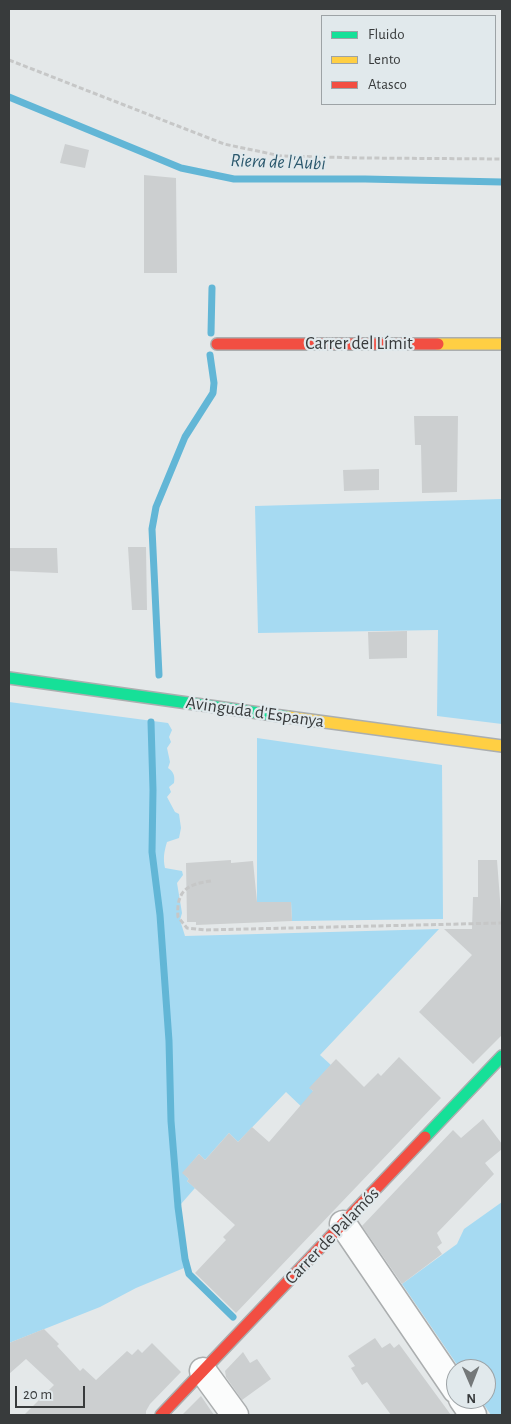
<!DOCTYPE html>
<html>
<head>
<meta charset="utf-8">
<style>
  body { margin:0 }
  #map { position:relative; width:511px; height:1424px; overflow:hidden; background:#e4e8e9; font-family:"Alegreya Sans",sans-serif }
  canvas { display:block }
  .frame { position:absolute; inset:0; border:10px solid #383b3c; pointer-events:none }
  .legend { position:absolute; left:321px; top:15px; width:175px; height:90px; box-sizing:border-box; background:#e1e9ec; border:1px solid #9da3a6; margin:0; padding:6px 9px; list-style:none; font-size:15px; color:#383b3c }
  .legend li { display:flex; align-items:center; gap:10px; height:25px }
  .legend b { width:25px; border:1px solid #9da3a6 }
  .north { position:absolute; left:446px; top:1359px; width:50px; height:50px; box-sizing:border-box; background:#e1e9ec; border:1px solid #9da3a6; border-radius:50%; rotate:179deg; font-size:14px; font-weight:700; line-height:20px; text-align:center; color:#383b3c }
  .north::after { content:''; display:block; margin:auto; width:18px; height:22px; background:#747879; clip-path:polygon(50% 0,100% 100%,50% 72%,0 100%) }
  .scale { position:absolute; left:15px; top:1386px; width:70px; height:22px; box-sizing:border-box; border:2px solid #383b3c; border-top:0; padding-left:6px; font-size:15px; line-height:18px; white-space:nowrap; color:#383b3c; -webkit-text-stroke:4px #e1e9ec; paint-order:stroke }
</style>
</head>
<body>
<div id="map">
<canvas width="511" height="1424"></canvas>
<div class="frame"></div>
<ul class="legend">
<li><b style="height:6px;background:#16e098"></b>Fluido</li>
<li><b style="height:6px;background:#ffcf43"></b>Lento</li>
<li><b style="height:6px;background:#f24e42"></b>Atasco</li>
</ul>
<div class="north">N</div>
<div class="scale">20 m</div>
</div>
<script>
const c = document.querySelector('canvas').getContext('2d');
c.lineJoin = 'round';
function paint(path, color) {
  c.fillStyle = color;
  c.fill(path, 'evenodd');
}
function stroke(path, color, width, dash) {
  c.strokeStyle = color;
  c.lineWidth = width;
  c.lineCap = dash ? 'butt' : 'round';
  c.setLineDash(dash || []);
  c.stroke(path);
}
function drawText(font, color, halo, rows, align = 'center') {
  c.font = font + ' "Alegreya Sans",sans-serif';
  c.lineWidth = 4.5;
  c.setLineDash([]);
  c.textBaseline = 'middle';
  c.strokeStyle = halo;
  c.fillStyle = color;
  for (const [text, x, y, turn = 0] of rows) {
    c.save();
    c.translate(x, y);
    c.rotate((+turn || 0) * Math.PI / 180);
    c.textAlign = isNaN(turn) ? turn : align;
    if (halo) c.strokeText(text, 0, 0);
    c.fillText(text, 0, 0);
    c.restore();
  }
}
const green = new Path2D(`
  M 502,499 L 502,724 L 437,716 L 438,630 L 258,633 L 255,506 Z
  M 9,702 L 168,723 L 172,730 L 169,737 L 171,742 L 167,748 L 170,762 L 168,768 C 174,772 175,776 174,783 L 169,787 L 171,792 L 167,797 L 175,812 L 179,814 L 181,828 L 179,838 L 167,842 C 164,852 163,858 165,868 L 182,871 L 183,875 L 177,883 L 182,913 L 180,920 L 185,936 L 439,929 L 320,1055 L 331,1065 L 310,1088 L 315,1093 L 305,1110 L 286,1092 L 238,1142 L 229,1133 L 205,1160 L 199,1154 L 183,1173 L 189,1179 L 187,1181 L 195,1188 L 181,1204 L 174,1199 L 184,1268 L 136,1288 L 100,1307 L 9,1343 Z
  M 257,738 L 442,765 L 443,919 L 292,921 L 291,902 L 257,902 Z
  M 502,1202 L 502,1415 L 491,1415 L 480,1399 L 486,1399 L 486,1369 L 460,1369 L 402,1284 L 457,1244 L 464,1229 Z`);
const stream = new Path2D(`
  M 9,97 L 181,168 L 234,179 L 365,179 L 502,182
  M 211,333 L 212,288
  M 159,675 L 152,529 L 156,507 L 185,437 L 213,393 L 214,383 L 210,355
  M 151,722 L 153,790 L 152,852 L 160,915 L 169,1041 L 171,1121 L 178,1207 L 185,1259 L 189,1274 L 233,1317`);
const building = new Path2D(`
  M 65,144 L 89,150 L 85,168 L 60,163 Z
  M 144,175 L 176,178 L 177,273 L 144,273 Z
  M 414,416 L 458,416 L 457,492 L 422,493 L 421,445 L 415,445 Z
  M 379,469 L 379,490 L 344,491 L 343,470 Z
  M 128,547 L 146,547 L 147,610 L 132,610 Z
  M 9,548 L 57,548 L 58,573 L 9,571 Z
  M 407,631 L 407,658 L 369,659 L 368,632 Z
  M 231,860 L 231,863 L 253,861 L 257,902 L 291,902 L 292,921 L 196,925 L 196,922 L 187,922 L 186,863 Z
  M 478,860 L 497,860 L 502,926 L 502,1035 L 473,1064 L 419,1012 L 472,955 L 444,929 L 472,929 L 473,897 L 478,897 Z
  M 399,1057 L 441,1098 L 236,1313 L 195,1273 L 226,1240 L 223,1237 L 235,1225 L 187,1181 L 189,1179 L 182,1173 L 199,1154 L 205,1160 L 229,1133 L 238,1142 L 252,1127 L 269,1142 L 313,1091 L 309,1088 L 336,1059 L 364,1087 L 378,1073 L 381,1076 Z
  M 483,1119 L 502,1144 L 502,1149 L 485,1163 L 494,1174 L 437,1233 L 442,1243 L 437,1247 L 442,1254 L 402,1284 L 362,1226 L 453,1130 L 461,1138 Z
  M 44,1329 L 59,1344 L 57,1346 L 80,1371 L 83,1368 L 96,1380 L 127,1351 L 132,1355 L 138,1349 L 142,1353 L 152,1343 L 181,1372 L 150,1404 L 146,1411 L 146,1415 L 24,1415 L 54,1385 L 26,1359 L 9,1374 L 9,1343 Z
  M 375,1338 L 382,1348 L 390,1343 L 394,1348 L 399,1344 L 451,1415 L 391,1415 L 367,1382 L 362,1385 L 351,1368 L 355,1366 L 348,1356 Z
  M 243,1352 L 250,1363 L 257,1359 L 271,1379 L 242,1400 L 226,1377 L 225,1371 Z
  M 201,1396 L 214,1415 L 182,1415 Z`);
const path = new Path2D(`
  M 9,60 L 224,144 L 281,156 L 364,158 L 502,159
  M 211,881 C 187,884 176,891 178,917 L 187,928 L 205,930 L 502,923`);
const street = new Path2D(`
  M 343,1224 L 456,1390
  M 203,1371 L 235,1415
  M 462,1399 L 473,1415`);
const fast = new Path2D(`
  M 9,678 L 288,717
  M 425,1137 L 502,1056`);
const slow = new Path2D(`
  M 438,344 L 502,344
  M 288,717 L 502,746`);
const jam = new Path2D(`
  M 217,344 L 438,344
  M 161,1415 L 425,1137`);
const streetNames = [
  ["Carrer del Límit",359,344],
  ["Avinguda d'Espanya",255,712,8],
  ["Carrer de Palamós",332,1236,-46]
];
const waterNames = [
  ["Riera de l'Aubi",278,162,2]
];
paint(green, '#a6daf2');
stroke(stream, '#62b6d6', 7);
paint(building, '#cccfd0');
stroke(street, '#abaeaf', 29);
stroke(fast, '#abaeaf', 14);
stroke(slow, '#abaeaf', 14);
stroke(jam, '#abaeaf', 14);
stroke(path, '#c6c7c7', 3, [5, 2.5]);
stroke(street, '#fbfcfc', 26);
stroke(fast, '#16e098', 11);
stroke(slow, '#ffcf43', 11);
stroke(jam, '#f24e42', 11);
drawText('18px', '#383b3c', '#e1e9ec', streetNames);
drawText('italic 19px', '#2c596e', '#e1e9ec', waterNames);
</script>
</body>
</html>
